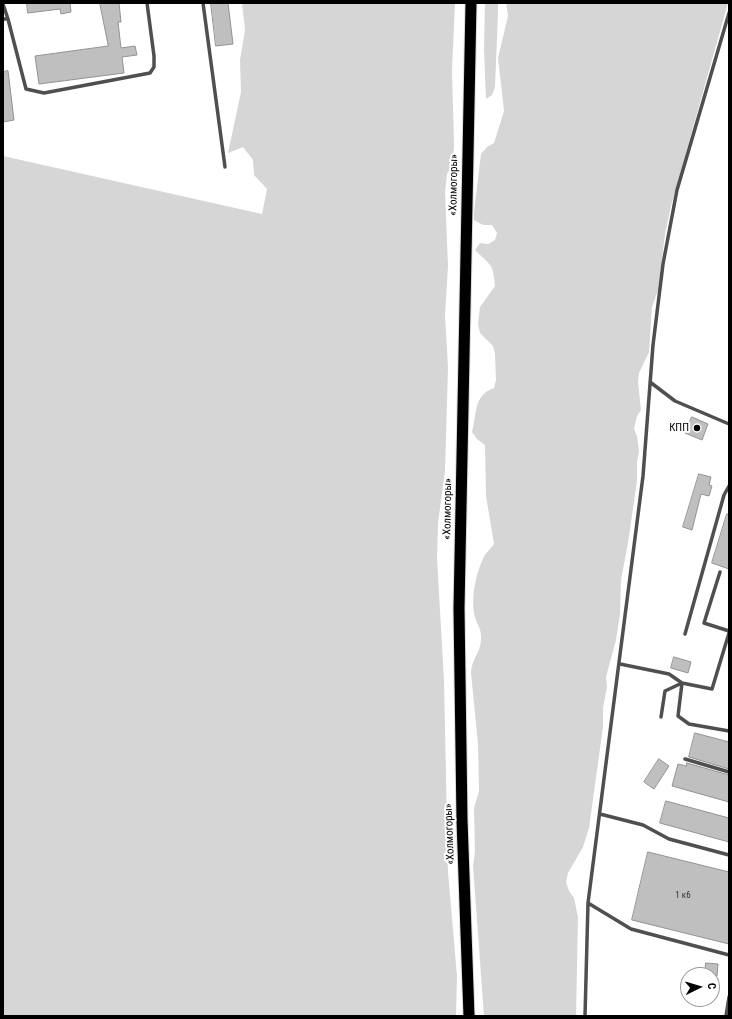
<!DOCTYPE html>
<html>
<head>
<meta charset="utf-8">
<style>
  body { margin:0 }
  #map { position:relative; width:732px; height:1019px; overflow:hidden; background:#fff; font-family:"Roboto Condensed",sans-serif }
  canvas { display:block }
  .frame { position:absolute; inset:0; border:4px solid #000; pointer-events:none }
  .north { position:absolute; left:680px; top:967px; width:40px; height:40px; box-sizing:border-box; background:#fff; border:1px solid #999; border-radius:50%; rotate:85deg; font-size:11px; font-weight:700; line-height:16px; text-align:center; color:#000 }
  .north::after { content:''; display:block; margin:auto; width:14px; height:18px; background:#000; clip-path:polygon(50% 0,100% 100%,50% 72%,0 100%) }
</style>
</head>
<body>
<div id="map">
<canvas width="732" height="1019"></canvas>
<div class="frame"></div>
<div class="north">С</div>
</div>
<script>
const c = document.querySelector('canvas').getContext('2d');
c.lineJoin = 'round';
function paint(path, color) {
  c.fillStyle = color;
  c.fill(path, 'evenodd');
}
function stroke(path, color, width, dash) {
  c.strokeStyle = color;
  c.lineWidth = width;
  c.lineCap = dash ? 'butt' : 'round';
  c.setLineDash(dash || []);
  c.stroke(path);
}
function drawText(font, color, halo, rows, align = 'center') {
  c.font = font + ' "Roboto Condensed",sans-serif';
  c.lineWidth = 4;
  c.setLineDash([]);
  c.textBaseline = 'middle';
  c.strokeStyle = halo;
  c.fillStyle = color;
  for (const [text, x, y, turn = 0] of rows) {
    c.save();
    c.translate(x, y);
    c.rotate((+turn || 0) * Math.PI / 180);
    c.textAlign = isNaN(turn) ? turn : align;
    if (halo) c.strokeText(text, 0, 0);
    c.fillText(text, 0, 0);
    c.restore();
  }
}
const green = new Path2D(`
  M 242,3 L 455,3 L 452,70 L 454,144 L 453,164 L 447,174 L 445,192 L 448,266 L 445,315 L 448,367 L 446,438 L 445,471 L 438,523 L 437,558 L 444,681 L 448,872 L 457,976 L 456,1016 L 3,1016 L 3,156 L 262,214 L 267,189 L 254,175 L 253,160 L 243,147 L 228,153 L 241,92 L 240,60 L 245,30 Z
  M 485,3 L 498,3 L 498,13 L 495,87 L 492,95 L 486,99 L 484,49 Z
  M 506,3 L 728,3 L 671,206 L 665,234 L 658,290 L 652,307 L 649,352 L 639,373 L 638,382 L 641,410 L 637,416 L 634,429 L 637,436 L 639,451 L 637,462 L 637,481 L 628,543 L 621,580 L 620,614 L 616,640 L 606,677 L 607,687 L 603,708 L 603,727 L 589,828 L 583,847 L 568,873 L 566,882 L 569,891 L 574,898 L 578,917 L 576,1016 L 484,1016 L 473,866 L 475,852 L 474,808 L 479,791 L 478,744 L 471,673 C 471,660 481,652 481,639 C 482,628 475,622 474,613 C 471,597 476,573 483,559 C 485,553 491,549 494,544 L 486,496 L 485,445 L 477,439 L 472,432 C 477,415 473,395 494,388 L 496,380 L 495,354 L 493,346 L 480,333 L 478,324 L 480,307 L 495,286 C 493,261 490,266 475,250 L 480,243 L 488,244 L 495,240 L 497,233 L 492,225 L 483,225 L 474,220 L 474,212 L 481,154 L 487,147 L 494,143 L 504,111 L 498,58 L 508,16 Z`);
const building = new Path2D(`
  M 27,3 L 70,3 L 71,12 L 61,14 L 60,9 L 28,13 Z
  M 100,3 L 119,3 L 121,22 L 118,22 L 121,48 L 135,46 L 137,55 L 122,57 L 124,73 L 39,84 L 35,56 L 108,46 Z
  M 211,3 L 228,3 L 233,44 L 216,46 Z
  M 8,71 L 14,120 L 3,122 L 3,72 Z
  M 692,417 L 708,424 L 702,440 L 685,433 Z
  M 699,474 L 711,477 L 709,485 L 712,486 L 709,496 L 701,494 L 692,530 L 683,527 Z
  M 727,514 L 729,514 L 729,569 L 712,563 Z
  M 674,657 L 691,662 L 688,673 L 671,668 Z
  M 695,733 L 729,742 L 729,769 L 689,757 Z
  M 659,759 L 669,766 L 654,789 L 644,782 Z
  M 687,763 L 729,775 L 729,802 L 672,786 L 678,764 L 686,766 Z
  M 666,801 L 729,818 L 729,842 L 660,823 Z
  M 648,852 L 729,872 L 729,944 L 632,920 Z
  M 706,963 L 718,964 L 717,976 L 705,975 Z`);
const service = new Path2D(`
  M 203,3 L 225,167
  M 3,4 L 8,19 L 3,19
  M 8,19 L 26,89 L 44,93 L 150,73 L 154,67 L 154,56 L 147,3
  M 650,382 L 675,401 L 729,424
  M 720,572 L 704,623 L 729,631
  M 685,634 L 724,495 L 729,486
  M 620,664 L 669,674 L 682,683 L 678,716 L 689,724 L 729,731
  M 661,717 L 665,691 L 682,683 L 712,689 L 729,633
  M 685,759 L 729,772
  M 600,814 L 643,825 L 669,839 L 729,855
  M 588,903 L 631,929 L 729,955
  M 585,1016 L 588,903 L 643,476 L 653,345 L 663,264 L 677,190 L 729,13
  M 726,1016 L 729,997`);
const trunk = new Path2D(`
  M 469,1016 L 462,820 L 459,608 L 471,3`);
const markers = [
  [697,428,4,"#000"]
];
const numberNames = [
  ["1 к6",683,896]
];
const streetNames = [
  ["«Холмогоры»",454,185,-89],
  ["«Холмогоры»",448,509,-89],
  ["«Холмогоры»",450,834,-92]
];
const poiNames = [
  ["КПП",689,428]
];
paint(green, '#d6d6d6');
paint(building, '#bfbfbf');
stroke(building, '#939393', 1);
stroke(trunk, '#dbdbdb', 13);
stroke(service, '#4f4f4f', 3.5);
stroke(trunk, '#000', 11);
for (const [x, y, r, color] of markers) {
  const dot = new Path2D();
  dot.arc(x, y, r, 0, 2 * Math.PI);
  c.fillStyle = color;
  c.fill(dot);
  stroke(dot, '#fff', 1.5);
}
drawText('9px', '#303030', null, numberNames);
drawText('11px', '#000', '#fff', streetNames);
drawText('11px', '#000', '#fff', poiNames, 'right');
</script>
</body>
</html>
